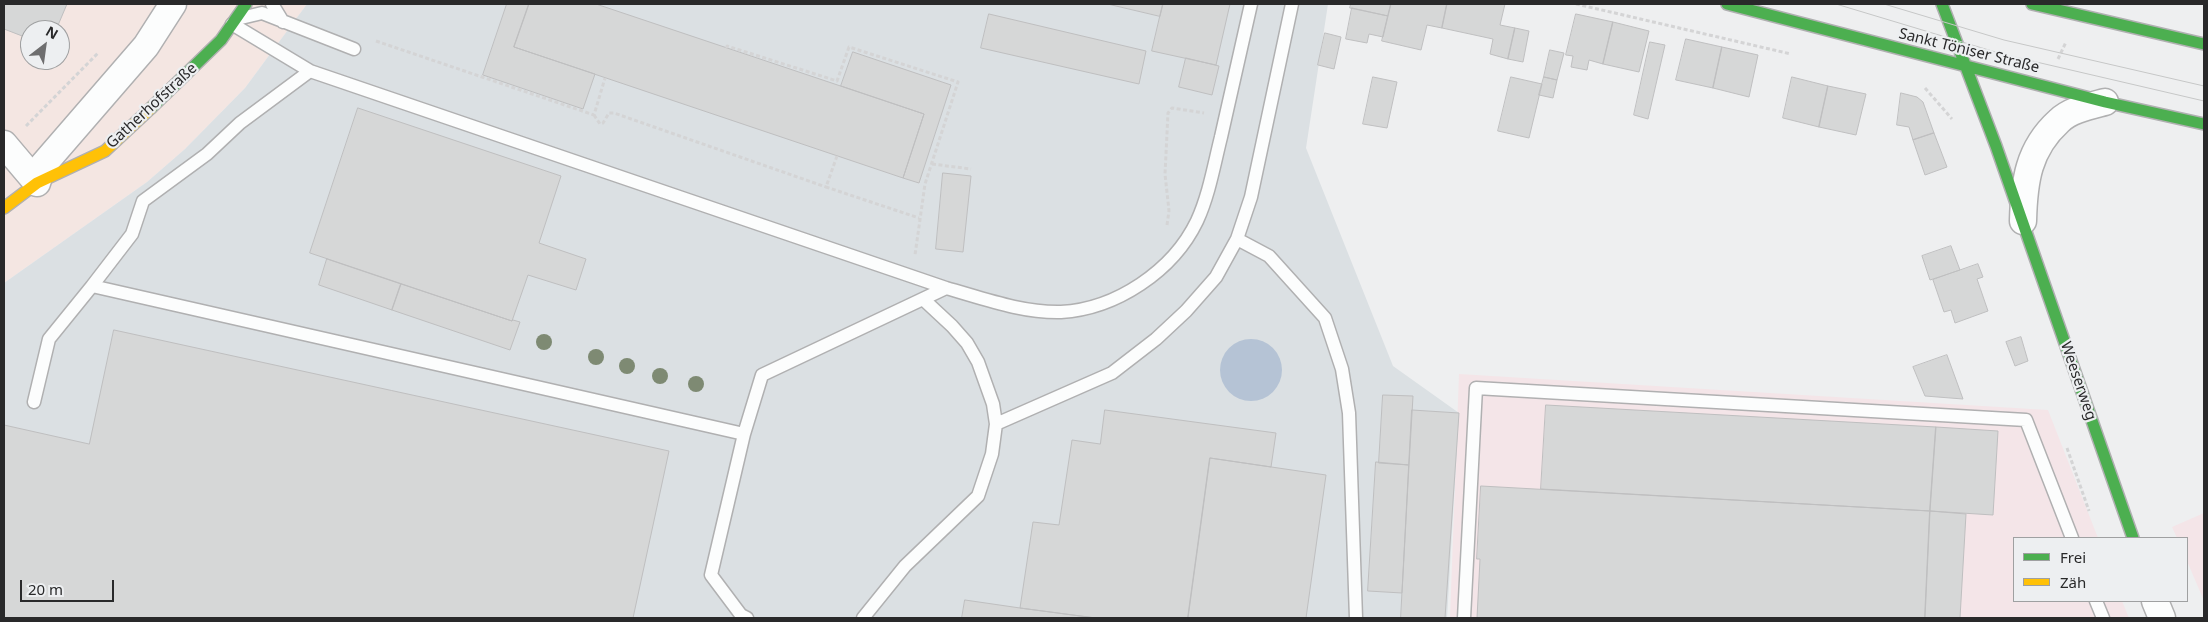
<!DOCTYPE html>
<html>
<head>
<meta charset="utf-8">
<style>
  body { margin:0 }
  #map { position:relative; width:2208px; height:622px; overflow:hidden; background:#eeeff0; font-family:"Noto Sans",sans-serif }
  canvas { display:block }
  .frame { position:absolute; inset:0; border:5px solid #29292a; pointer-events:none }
  .legend { position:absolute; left:2013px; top:537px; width:175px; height:65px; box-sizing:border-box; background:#edeff1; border:1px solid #9fa0a1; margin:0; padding:6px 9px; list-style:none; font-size:15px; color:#29292a }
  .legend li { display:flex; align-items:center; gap:10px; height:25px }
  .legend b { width:25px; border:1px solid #9fa0a1 }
  .north { position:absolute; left:20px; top:20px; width:50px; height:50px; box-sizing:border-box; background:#edeff1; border:1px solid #9fa0a1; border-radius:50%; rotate:30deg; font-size:14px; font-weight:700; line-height:20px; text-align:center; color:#29292a }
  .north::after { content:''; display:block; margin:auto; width:18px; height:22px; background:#6e6e6f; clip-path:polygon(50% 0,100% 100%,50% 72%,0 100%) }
  .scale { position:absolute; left:20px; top:580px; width:94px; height:22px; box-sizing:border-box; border:2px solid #29292a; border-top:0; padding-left:6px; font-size:15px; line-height:18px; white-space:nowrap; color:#29292a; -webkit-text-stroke:4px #edeff1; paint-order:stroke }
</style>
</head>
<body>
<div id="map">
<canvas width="2208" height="622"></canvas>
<div class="frame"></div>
<ul class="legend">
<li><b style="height:6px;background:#4caf50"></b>Frei</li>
<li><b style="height:6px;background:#ffc107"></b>Zäh</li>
</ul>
<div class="north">N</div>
<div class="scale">20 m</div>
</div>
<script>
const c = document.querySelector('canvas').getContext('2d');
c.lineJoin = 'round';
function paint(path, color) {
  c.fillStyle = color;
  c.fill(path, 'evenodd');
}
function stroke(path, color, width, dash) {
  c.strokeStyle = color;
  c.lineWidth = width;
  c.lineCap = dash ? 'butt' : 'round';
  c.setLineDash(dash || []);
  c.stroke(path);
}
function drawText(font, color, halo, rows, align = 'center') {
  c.font = font + ' "Noto Sans",sans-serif';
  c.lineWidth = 4.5;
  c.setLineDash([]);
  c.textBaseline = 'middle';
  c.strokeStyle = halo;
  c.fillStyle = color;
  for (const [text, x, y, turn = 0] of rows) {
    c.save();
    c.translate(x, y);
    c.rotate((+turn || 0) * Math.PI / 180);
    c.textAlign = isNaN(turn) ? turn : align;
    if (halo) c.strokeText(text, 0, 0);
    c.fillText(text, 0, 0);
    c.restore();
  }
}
const commercial = new Path2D(`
  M 4,4 L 307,4 L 245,88 L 185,149 L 147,182 L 4,283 ZM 30,30 L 60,30 L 60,60 L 30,60 Z`);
const industrial = new Path2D(`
  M 1459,374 L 2048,410 L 2098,538 L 2014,538 L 2014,601 L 2122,601 L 2129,618 L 1450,618 Z
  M 2204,513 L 2204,601 L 2187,561 L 2187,538 L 2177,538 L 2172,527 Z`);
const built = new Path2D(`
  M 307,4 L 1328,4 L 1306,148 L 1393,366 L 1459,413 L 1447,618 L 4,618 L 4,283 L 147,182 L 185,149 L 245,88 Z`);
const water = new Path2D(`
  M1220 370a31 31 0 1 1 62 0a31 31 0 1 1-62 0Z`);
const building = new Path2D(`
  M 4,4 L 67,4 L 56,30 L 30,30 L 30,39 L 4,29 Z
  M 507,4 L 529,4 L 514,47 L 595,74 L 583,109 L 483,75 Z
  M 529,4 L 596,4 L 924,114 L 903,178 L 514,47 Z
  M 1108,4 L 1163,4 L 1160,16 Z
  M 1163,4 L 1230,4 L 1216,65 L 1152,51 Z
  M 1351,4 L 1391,4 L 1388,16 L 1350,8 Z
  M 1391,4 L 1447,4 L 1442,28 L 1427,25 L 1421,50 L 1382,41 Z
  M 1447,4 L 1505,4 L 1500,25 L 1515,28 L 1508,59 L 1490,54 L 1493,39 L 1442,28 Z
  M 1352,8 L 1388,16 L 1383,37 L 1369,34 L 1367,43 L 1346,39 Z
  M 989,14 L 1146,51 L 1139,84 L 981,48 Z
  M 1576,14 L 1613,22 L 1603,64 L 1589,60 L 1587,70 L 1571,67 L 1573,56 L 1566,55 Z
  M 1613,22 L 1649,31 L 1639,72 L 1603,64 Z
  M 1515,28 L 1529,31 L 1523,62 L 1508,59 Z
  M 1325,33 L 1341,37 L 1334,69 L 1318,65 Z
  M 1686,39 L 1722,47 L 1713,88 L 1676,80 Z
  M 1650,42 L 1665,45 L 1648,119 L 1634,115 Z
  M 1722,47 L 1758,55 L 1749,97 L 1713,88 Z
  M 1550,50 L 1564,53 L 1557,80 L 1544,77 Z
  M 853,52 L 951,85 L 919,183 L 903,178 L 924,114 L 841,86 Z
  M 1186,58 L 1219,66 L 1212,95 L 1179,87 Z
  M 1373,77 L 1397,82 L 1387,128 L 1363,124 Z
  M 1511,77 L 1542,84 L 1529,138 L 1498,131 Z
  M 1544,77 L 1557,80 L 1553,98 L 1539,95 Z
  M 1792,77 L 1828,86 L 1819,127 L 1783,118 Z
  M 1828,86 L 1866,94 L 1856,135 L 1819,127 Z
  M 1901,93 L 1917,97 L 1923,102 L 1934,133 L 1913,140 L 1909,127 L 1897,125 Z
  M 358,108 L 561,176 L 539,243 L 586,259 L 576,290 L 528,275 L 512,321 L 310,253 Z
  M 1934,133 L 1947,167 L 1925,175 L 1913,140 Z
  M 943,173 L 971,176 L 963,252 L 936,249 Z
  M 1951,246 L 1960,270 L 1930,280 L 1922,256 Z
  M 327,259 L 401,284 L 392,310 L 319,285 Z
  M 1978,264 L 1983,277 L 1977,279 L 1988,311 L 1955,323 L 1951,310 L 1944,312 L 1933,280 Z
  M 401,284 L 512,321 L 513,320 L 520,322 L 510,350 L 392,310 Z
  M 114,330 L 669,451 L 633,618 L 4,618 L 4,425 L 89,444 Z
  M 2021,337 L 2028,361 L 2015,366 L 2006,342 Z
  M 1947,355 L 1963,399 L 1925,396 L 1913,367 Z
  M 1383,395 L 1413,396 L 1409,465 L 1379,463 Z
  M 1546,405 L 1936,427 L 1930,511 L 1541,489 Z
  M 1105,410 L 1276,433 L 1271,467 L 1210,458 L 1188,618 L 1096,618 L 1020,608 L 1033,522 L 1059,525 L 1072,440 L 1100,444 Z
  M 1412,410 L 1459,413 L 1445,618 L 1401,618 Z
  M 1936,427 L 1998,431 L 1993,515 L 1930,511 Z
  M 1210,458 L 1326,475 L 1306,618 L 1188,618 Z
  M 1376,462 L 1409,465 L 1402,593 L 1368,591 Z
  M 1481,486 L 1930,511 L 1925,618 L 1477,618 L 1480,559 L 1477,559 Z
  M 1930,511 L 1966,514 L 1960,618 L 1925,618 Z
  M 965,600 L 1020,608 L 1095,618 L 962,618 Z`);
const path = new Path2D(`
  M 1576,4 L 1791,54
  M 376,41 L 594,115 L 605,78
  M 727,48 L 727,46 L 837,81 L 849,47 L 958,82 L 925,184 L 915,255
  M 2058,59 L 2066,42
  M 1925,88 L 1952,119
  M 594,115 L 600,124 L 603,123 L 609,113 L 614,113 L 826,187
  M 26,126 L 99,52
  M 837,156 L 826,187 L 919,218
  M 932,164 L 971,169
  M 1167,225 L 1169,211 L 1165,174 L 1168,113 L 1172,108 L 1204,113
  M 2067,448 L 2089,511`);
const lane = new Path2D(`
  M 272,4 L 283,22
  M 241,18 L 262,13 L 354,49
  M 232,24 L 310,71 L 946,288 C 982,298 1022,313 1061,312 C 1116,309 1173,271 1197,221 C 1209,195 1214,165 1221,137 C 1231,93 1241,48 1251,4
  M 1237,239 L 1269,256 L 1325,318 L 1342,369 L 1349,413 L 1356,618
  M 92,286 L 132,234 L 143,201 L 207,154 L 240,123 L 310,71
  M 34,402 L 49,339 L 92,286 L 744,434 L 762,375 L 946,288
  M 996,424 L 1112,373 L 1156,339 L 1186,311 L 1216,277 L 1237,239 L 1251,197 L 1292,4
  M 744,434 L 711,575 L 741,615 L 747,618
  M 2096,601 L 2103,618
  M 863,618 L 905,566 L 978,496 L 992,454 L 996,424 L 993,404 L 978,362 L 967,343 L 952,326 L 923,299
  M 1464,618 L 1476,388 L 2026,420 L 2072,538`);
const street = new Path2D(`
  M 4,144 L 37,183
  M 37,183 L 43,165 L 146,46 L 173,4
  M 2023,221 C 2024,182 2028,149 2059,121 C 2070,110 2090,106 2105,102
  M 2155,601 L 2162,618`);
const fast = new Path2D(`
  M 1727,4 L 2105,102 L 2204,124
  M 1942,4 L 1996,146 L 2133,538
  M 2032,4 L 2204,44
  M 151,108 L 221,40 L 246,4`);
const slow = new Path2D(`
  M 4,208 L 37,183 L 105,151 L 151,108`);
const tram = new Path2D(`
  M 1836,4 L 2002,54 L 2204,101
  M 1884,4 L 2004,40 L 2204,86`);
const trees = [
  [544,342],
  [596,357],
  [627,366],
  [660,376],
  [696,384]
];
const streetNames = [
  ["Sankt Töniser Straße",1969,51,14],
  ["Gatherhofstraße",152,106,-43],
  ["Weeserweg",2078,381,71]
];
paint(commercial, '#f4e6e2');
paint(industrial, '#f4e5e8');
paint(built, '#dbe0e3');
paint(water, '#b5c3d5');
paint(building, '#d6d7d7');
stroke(building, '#bfbfc0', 1);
stroke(lane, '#b0b0b1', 15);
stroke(street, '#b0b0b1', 29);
stroke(fast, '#b0b0b1', 14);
stroke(slow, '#b0b0b1', 14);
stroke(path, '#d4d4d5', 3, [4, 2.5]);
stroke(lane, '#fcfdfd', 12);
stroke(street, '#fcfdfd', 26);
stroke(fast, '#4caf50', 11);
stroke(slow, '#ffc107', 11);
stroke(tram, '#c6c7c7', 1);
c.fillStyle = '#7e8a73';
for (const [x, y] of trees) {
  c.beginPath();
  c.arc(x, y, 8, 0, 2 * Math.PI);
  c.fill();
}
drawText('15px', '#29292a', '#edeff1', streetNames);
</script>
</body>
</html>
